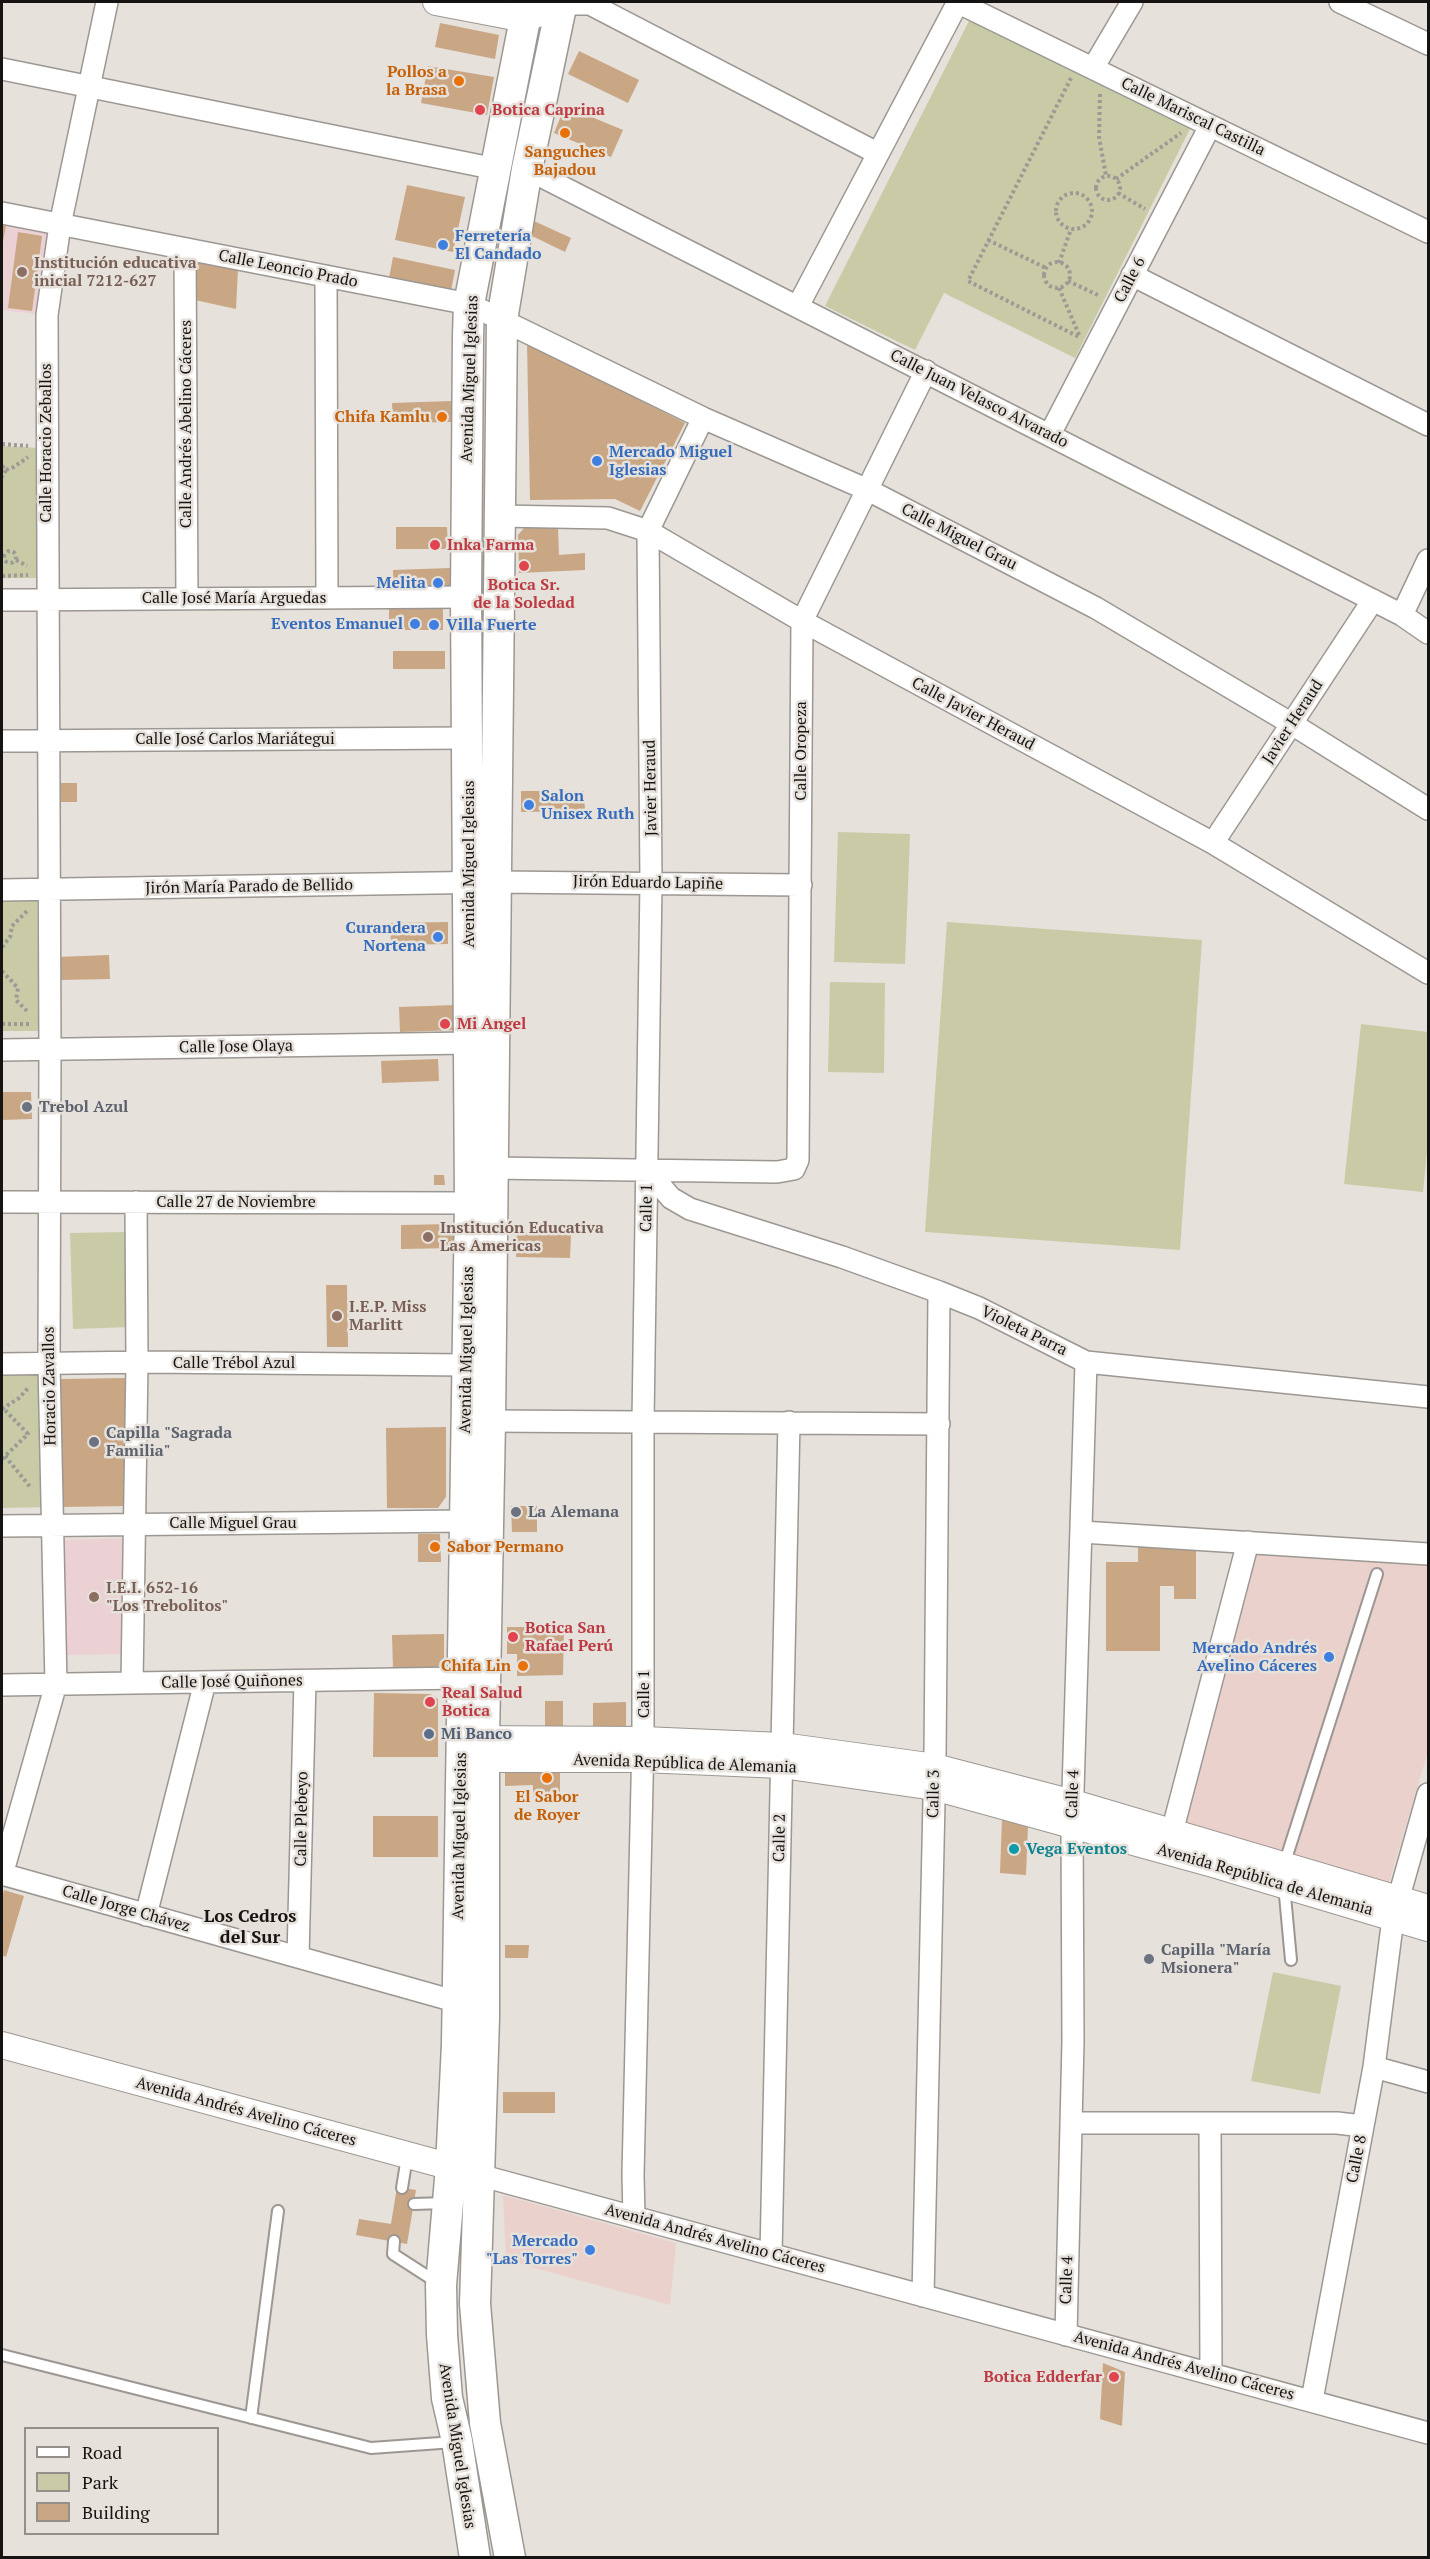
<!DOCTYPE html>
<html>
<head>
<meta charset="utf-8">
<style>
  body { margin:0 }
  #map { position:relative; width:1430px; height:2559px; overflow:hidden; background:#e6e1db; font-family:"PT Serif",serif }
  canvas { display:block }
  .frame { position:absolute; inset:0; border:3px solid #161412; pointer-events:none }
  .legend { position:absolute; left:24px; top:2427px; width:195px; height:108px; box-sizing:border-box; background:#e6e1db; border:2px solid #938f8b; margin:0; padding:8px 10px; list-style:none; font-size:18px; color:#161412 }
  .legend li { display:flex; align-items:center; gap:12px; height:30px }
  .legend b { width:30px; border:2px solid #938f8b }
</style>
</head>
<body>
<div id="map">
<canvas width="1430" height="2559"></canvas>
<div class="frame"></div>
<ul class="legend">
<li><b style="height:8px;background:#fff"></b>Road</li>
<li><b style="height:16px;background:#c8cba6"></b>Park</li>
<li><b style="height:16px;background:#c9a684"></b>Building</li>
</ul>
</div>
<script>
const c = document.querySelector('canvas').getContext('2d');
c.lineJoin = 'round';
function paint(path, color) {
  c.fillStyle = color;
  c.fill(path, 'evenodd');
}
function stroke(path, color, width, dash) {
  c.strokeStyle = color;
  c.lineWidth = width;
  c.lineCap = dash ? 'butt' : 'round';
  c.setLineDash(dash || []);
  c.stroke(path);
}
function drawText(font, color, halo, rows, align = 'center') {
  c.font = font + ' "PT Serif",serif';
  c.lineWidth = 5;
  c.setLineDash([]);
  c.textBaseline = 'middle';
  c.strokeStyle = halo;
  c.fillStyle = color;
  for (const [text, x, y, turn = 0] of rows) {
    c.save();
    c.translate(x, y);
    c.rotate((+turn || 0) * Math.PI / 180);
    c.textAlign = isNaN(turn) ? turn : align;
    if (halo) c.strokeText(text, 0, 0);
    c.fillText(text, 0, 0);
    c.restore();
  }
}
const commercial = new Path2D(`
  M 1257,1554 L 1428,1563 L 1428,1751 L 1388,1886 L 1185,1824 Z
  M 503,2195 L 676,2243 L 670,2305 L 509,2261 L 506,2257 Z`);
const education = new Path2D(`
  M 2,223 L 48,233 L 38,314 L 2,310 Z
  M 124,1538 L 127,1654 L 65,1655 L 61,1540 Z`);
const green = new Path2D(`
  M 970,19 L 1190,129 L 1075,358 L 944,293 L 915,350 L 825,306 Z
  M 2,446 L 39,448 L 39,578 L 2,578 Z
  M 838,832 L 910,834 L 905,964 L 834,962 Z
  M 2,897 L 37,897 L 39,1031 L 2,1031 Z
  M 947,922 L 1202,940 L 1180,1250 L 925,1232 Z
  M 830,982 L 885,983 L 884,1073 L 828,1072 Z
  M 1361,1024 L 1428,1032 L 1428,1141 L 1423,1192 L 1344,1184 Z
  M 128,1232 L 131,1327 L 73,1329 L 70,1233 Z
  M 41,1374 L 47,1507 L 2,1508 L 2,1375 Z
  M 1273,1972 L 1341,1986 L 1320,2094 L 1251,2081 Z`);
const building = new Path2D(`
  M 440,23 L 499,35 L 495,59 L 435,47 Z
  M 579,51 L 639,80 L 628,103 L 568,74 Z
  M 428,66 L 494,77 L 487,115 L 421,103 Z
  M 565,106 L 623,130 L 611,157 L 554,133 Z
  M 407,185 L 465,197 L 453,252 L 395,240 Z
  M 534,221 L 571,238 L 565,252 L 528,234 Z
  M 2,225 L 6,226 L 3,241 L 2,241 Z
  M 18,232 L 42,236 L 32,311 L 8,308 Z
  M 393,257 L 455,270 L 451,291 L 389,278 Z
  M 194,261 L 238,269 L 236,309 L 195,300 Z
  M 527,343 L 685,423 L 640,511 L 615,499 L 530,500 Z
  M 452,401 L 452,422 L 393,423 L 392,403 Z
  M 396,527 L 447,527 L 448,549 L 396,549 Z
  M 558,527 L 559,555 L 585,553 L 585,570 L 519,573 L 518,535 L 524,528 Z
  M 450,568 L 450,588 L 393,590 L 393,570 Z
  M 389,609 L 443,609 L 443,630 L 389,630 Z
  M 393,651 L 445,651 L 445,669 L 393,669 Z
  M 53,783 L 77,783 L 77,802 L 53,802 Z
  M 521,791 L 584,791 L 585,811 L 521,812 Z
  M 448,922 L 448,944 L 391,945 L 390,923 Z
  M 109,955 L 110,979 L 58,980 L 57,957 Z
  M 456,1005 L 457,1030 L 400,1032 L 399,1007 Z
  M 438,1059 L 439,1081 L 382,1083 L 381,1061 Z
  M 2,1092 L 31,1092 L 32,1119 L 2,1120 Z
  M 434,1175 L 444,1175 L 445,1185 L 434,1185 Z
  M 454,1224 L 454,1248 L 401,1249 L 401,1225 Z
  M 517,1233 L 571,1235 L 570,1258 L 516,1257 Z
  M 326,1285 L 347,1285 L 348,1347 L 327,1347 Z
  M 125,1378 L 127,1506 L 62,1507 L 61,1379 Z
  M 446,1427 L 446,1497 L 438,1508 L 387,1508 L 386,1428 Z
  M 511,1506 L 537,1506 L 537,1532 L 512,1532 Z
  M 418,1534 L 440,1534 L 441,1562 L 418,1562 Z
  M 1138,1545 L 1196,1546 L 1196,1599 L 1174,1599 L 1174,1586 L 1160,1586 L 1160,1651 L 1106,1651 L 1106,1562 L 1138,1562 Z
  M 507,1627 L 564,1627 L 563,1675 L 517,1676 L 517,1654 L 507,1654 Z
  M 444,1634 L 444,1662 L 437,1667 L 393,1668 L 392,1635 Z
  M 374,1693 L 430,1694 L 438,1699 L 438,1757 L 373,1757 Z
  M 545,1701 L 563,1701 L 563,1728 L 545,1728 Z
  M 626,1702 L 626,1726 L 593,1726 L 593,1703 Z
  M 505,1770 L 560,1771 L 560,1797 L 533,1797 L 533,1785 L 505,1786 Z
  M 373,1816 L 438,1816 L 438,1857 L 373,1857 Z
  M 1002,1819 L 1028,1825 L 1026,1875 L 1000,1873 Z
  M 4,1890 L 24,1896 L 6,1957 L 2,1955 L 2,1898 Z
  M 505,1945 L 529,1945 L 528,1958 L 505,1958 Z
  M 503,2092 L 555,2092 L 555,2113 L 503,2113 Z
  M 397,2187 L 416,2190 L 407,2244 L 356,2235 L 359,2219 L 391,2224 Z
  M 1103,2363 L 1125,2372 L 1122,2426 L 1100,2419 Z`);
const path = new Path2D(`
  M 1071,78 L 968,281 L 1079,337
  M 1100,94 L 1099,137 L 1106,176
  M1096 188a12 12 0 1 1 24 0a12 12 0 1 1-24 0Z
  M 1116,179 L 1181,133
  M1056 211a18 18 0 1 1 36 0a18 18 0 1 1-36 0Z
  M 1118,193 L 1145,209
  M 988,240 L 1046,268
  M1044 275a13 13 0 1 1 26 0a13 13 0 1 1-26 0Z
  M 1059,263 L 1071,229
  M 1068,281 L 1100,296
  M 1059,288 L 1080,337
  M 2,444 L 28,446
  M 2,466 L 6,470 L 2,477
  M 6,470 L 14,467 L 28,457
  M4 557a6 6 0 1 1 12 0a6 6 0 1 1-12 0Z
  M 16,560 L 27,566
  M 2,576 L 28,575
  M 2,947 L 10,937 L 12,926 L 28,910
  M 2,971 L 18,988 L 16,1000 L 29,1013
  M 2,1024 L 31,1024
  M 2,1409 L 19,1398 L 29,1387
  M 5,1456 L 31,1488
  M 2,1459 L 28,1434 L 3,1408`);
const service = new Path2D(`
  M 1284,1865 L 1377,1574
  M 1284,1885 L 1291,1960
  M 402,2188 L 407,2157
  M 414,2204 L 445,2203
  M 394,2241 L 393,2254 L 438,2283
  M 2,2355 L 371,2448 L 454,2442
  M 251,2418 L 278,2211`);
const minor = new Path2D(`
  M 957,2 L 1428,232
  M 1340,2 L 1428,44
  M 562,4 L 590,4 L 877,153
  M 1093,68 L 1132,2
  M 2,69 L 496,169
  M 527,169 L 1402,615 L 1428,633
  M 2,213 L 469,304 L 703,418 L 868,490 L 1096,608 L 1292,724 L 1428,809
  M 185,249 L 187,599
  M 1132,275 L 1428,425
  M 326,276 L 327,598
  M 798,306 L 958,2
  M 1050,434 L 1210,126
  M 499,516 L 608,518 L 648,531 L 802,621 L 1213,843 L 1428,973
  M 2,600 L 466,597
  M 1402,615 L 1428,560
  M 2,741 L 468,738
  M 1213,843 L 1373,600
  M 2,890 L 496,882 L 801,885
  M 2,1050 L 470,1043
  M 491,1168 L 777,1172 L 794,1169 L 798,1160 L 802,621 L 926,371
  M 648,1171 L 671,1198 L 690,1209 L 842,1257 L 939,1292 L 979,1308 L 1086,1362 L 1428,1397
  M 2,1202 L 470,1203
  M 2,1364 L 147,1362 L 467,1365
  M 490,1421 L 939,1424
  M 2,1526 L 464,1521
  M 1082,1532 L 1428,1554
  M 132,1683 L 137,1362 L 136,1202
  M 2,1685 L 462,1678
  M 1172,1832 L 1248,1542
  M 2,1874 L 458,2002
  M 2,1875 L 56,1684 L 49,1364 L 50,1050 L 47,315 L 60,225 L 107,2
  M 146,1915 L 205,1682
  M 298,1957 L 305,1681
  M 1374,2067 L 1428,2082
  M 1072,2123 L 1337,2123 L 1363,2126
  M 1210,2125 L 1211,2374
  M 479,2175 L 1428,2433
  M 634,2217 L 633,2175 L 643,1740 L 643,1421 L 651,883 L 648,531 L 703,418
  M 771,2254 L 789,1422
  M 923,2296 L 935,1756 L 939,1292
  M 1066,2335 L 1073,2041 L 1072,1824 L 1086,1362
  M 1312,2400 L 1374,2067 L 1393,1918 L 1428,1794`);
const tertiary = new Path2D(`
  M 436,2 L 525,19 L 562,4
  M 466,1739 L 643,1740 L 782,1746 L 935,1767 L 1073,1803 L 1428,1908
  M 465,1759 L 642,1759 L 782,1765 L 934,1787 L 1213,1864 L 1428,1928
  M 2,2045 L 470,2172`);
const secondary = new Path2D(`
  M 475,2558 L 457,2441 L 447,2398 L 442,2335 L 441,2285 L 451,2167 L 457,2044 L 470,1203 L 466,597 L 468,336 L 469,304 L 525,19 L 526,2
  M 510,2558 L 485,2423 L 475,2304 L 484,2018 L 484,1738 L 490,1421 L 502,320 L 527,169 L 562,2`);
const markers = [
  [459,81,6,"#e8710a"],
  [480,110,6,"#e0444e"],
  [565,133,6,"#e8710a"],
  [443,245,6,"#3f7fe0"],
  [22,272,6,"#8d6e63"],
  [442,417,6,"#e8710a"],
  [597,461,6,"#3f7fe0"],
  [435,545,6,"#e0444e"],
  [524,566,6,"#e0444e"],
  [438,583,6,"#3f7fe0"],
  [415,624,6,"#3f7fe0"],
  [434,625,6,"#3f7fe0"],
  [529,805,6,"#3f7fe0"],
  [438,937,6,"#3f7fe0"],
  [445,1024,6,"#e0444e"],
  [27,1107,6,"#6b7280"],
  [428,1237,6,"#8d6e63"],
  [337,1316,6,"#8d6e63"],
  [94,1442,6,"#6b7280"],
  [516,1512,6,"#6b7280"],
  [435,1547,6,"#e8710a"],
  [94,1597,6,"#8d6e63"],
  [513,1637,6,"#e0444e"],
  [1329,1657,6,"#3f7fe0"],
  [523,1666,6,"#e8710a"],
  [430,1702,6,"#e0444e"],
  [429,1734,6,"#5c6f8a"],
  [547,1778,6,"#e8710a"],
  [1014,1849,6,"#0f9aa8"],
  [1149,1959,6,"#6b7280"],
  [590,2250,6,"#3f7fe0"],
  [1114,2377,6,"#e0444e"]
];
const foodNames = [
  ["Pollos a",447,72],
  ["la Brasa",447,90],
  ["Sanguches",565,152,"center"],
  ["Bajadou",565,170,"center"],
  ["Chifa Kamlu",430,417],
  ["Sabor Permano",447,1547,"left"],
  ["Chifa Lin",511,1666],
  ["El Sabor",547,1797,"center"],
  ["de Royer",547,1815,"center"]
];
const healthNames = [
  ["Botica Caprina",492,110],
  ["Inka Farma",447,545],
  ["Botica Sr.",524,585,"center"],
  ["de la Soledad",524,603,"center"],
  ["Mi Angel",457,1024],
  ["Botica San",525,1628],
  ["Rafael Perú",525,1646],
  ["Real Salud",442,1693],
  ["Botica",442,1711],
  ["Botica Edderfar",1102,2377,"right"]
];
const streetNames = [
  ["Calle Mariscal Castilla",1193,117,26],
  ["Calle Leoncio Prado",288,269,11],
  ["Calle 6",1130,280,-63],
  ["Avenida Miguel Iglesias",470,379,-88],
  ["Calle Juan Velasco Alvarado",979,399,27],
  ["Calle Andrés Abelino Cáceres",186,424,-90],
  ["Calle Horacio Zeballos",46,443,-90],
  ["Calle Miguel Grau",959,537,27],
  ["Calle José María Arguedas",234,598],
  ["Calle Javier Heraud",973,714,28],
  ["Javier Heraud",1293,722,-57],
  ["Calle José Carlos Mariátegui",235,739],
  ["Calle Oropeza",801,751,-90],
  ["Javier Heraud",651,788,-91],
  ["Avenida Miguel Iglesias",469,864,-90],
  ["Jirón Eduardo Lapiñe",648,883,1],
  ["Jirón María Parado de Bellido",249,887,-1],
  ["Calle Jose Olaya",236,1047,-1],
  ["Calle 27 de Noviembre",236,1202],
  ["Calle 1",647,1208,-89],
  ["Violeta Parra",1024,1331,26],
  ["Avenida Miguel Iglesias",467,1350,-89],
  ["Calle Trébol Azul",234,1363],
  ["Horacio Zavallos",50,1386,-91],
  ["Calle Miguel Grau",233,1523],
  ["Calle José Quiñones",232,1682,-1],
  ["Calle 1",644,1694,-90],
  ["Avenida República de Alemania",685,1764,2],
  ["Calle 3",934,1794,-89],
  ["Calle 4",1073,1794,-88],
  ["Calle Plebeyo",302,1819,-89],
  ["Avenida Miguel Iglesias",460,1836,-89],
  ["Calle 2",780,1838,-89],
  ["Avenida República de Alemania",1265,1880,16],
  ["Calle Jorge Chávez",126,1909,16],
  ["Avenida Andrés Avelino Cáceres",246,2112,15],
  ["Calle 8",1357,2159,-79],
  ["Avenida Andrés Avelino Cáceres",715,2239,15],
  ["Calle 4",1067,2280,-88],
  ["Avenida Andrés Avelino Cáceres",1184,2366,15],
  ["Avenida Miguel Iglesias",457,2446,81]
];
const shopNames = [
  ["Ferretería",455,236,"left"],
  ["El Candado",455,254,"left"],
  ["Mercado Miguel",609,452,"left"],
  ["Iglesias",609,470,"left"],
  ["Melita",426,583],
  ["Eventos Emanuel",403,624],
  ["Villa Fuerte",446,625,"left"],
  ["Salon",541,796,"left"],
  ["Unisex Ruth",541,814,"left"],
  ["Curandera",426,928],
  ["Nortena",426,946],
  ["Mercado Andrés",1317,1648],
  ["Avelino Cáceres",1317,1666],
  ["Mercado",578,2241],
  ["\"Las Torres\"",578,2259]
];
const educationNames = [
  ["Institución educativa",34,263],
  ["inicial 7212-627",34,281],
  ["Institución Educativa",440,1228],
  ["Las Americas",440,1246],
  ["I.E.P. Miss",349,1307],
  ["Marlitt",349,1325],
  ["I.E.I. 652-16",106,1588],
  ["\"Los Trebolitos\"",106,1606]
];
const worshipNames = [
  ["Trebol Azul",39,1107],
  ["Capilla \"Sagrada",106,1433],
  ["Familia\"",106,1451],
  ["La Alemana",528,1512],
  ["Capilla \"María",1161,1950],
  ["Msionera\"",1161,1968]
];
const serviceNames = [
  ["Mi Banco",441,1734]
];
const cultureNames = [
  ["Vega Eventos",1026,1849]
];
const neighbourhoodNames = [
  ["Los Cedros",250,1917],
  ["del Sur",250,1938]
];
paint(commercial, '#ebd1cc');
paint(education, '#ebd0d4');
paint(green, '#c8cba6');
paint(building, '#c9a684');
stroke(service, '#9c9792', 14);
stroke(minor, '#9c9792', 24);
stroke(tertiary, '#9c9792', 28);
stroke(secondary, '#9c9792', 33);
stroke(path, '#9d9995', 4, [3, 3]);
stroke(service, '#fff', 10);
stroke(minor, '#fff', 21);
stroke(tertiary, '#fff', 26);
stroke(secondary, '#fff', 30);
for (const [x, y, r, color] of markers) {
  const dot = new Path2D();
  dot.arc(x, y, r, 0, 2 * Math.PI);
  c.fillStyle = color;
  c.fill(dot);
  stroke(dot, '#e6e1db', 2);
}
drawText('bold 16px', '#c56008', '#e6e1db', foodNames, 'right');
drawText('bold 16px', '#be3a42', '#e6e1db', healthNames, 'left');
drawText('16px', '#161412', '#e6e1db', streetNames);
drawText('bold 16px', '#366cbe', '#e6e1db', shopNames, 'right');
drawText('bold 16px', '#785e54', '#e6e1db', educationNames, 'left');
drawText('bold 16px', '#5b616d', '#e6e1db', worshipNames, 'left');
drawText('bold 16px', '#4e5e75', '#e6e1db', serviceNames, 'left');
drawText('bold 16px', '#0d838f', '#e6e1db', cultureNames, 'left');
drawText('bold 18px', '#161412', '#e6e1db', neighbourhoodNames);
</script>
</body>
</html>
